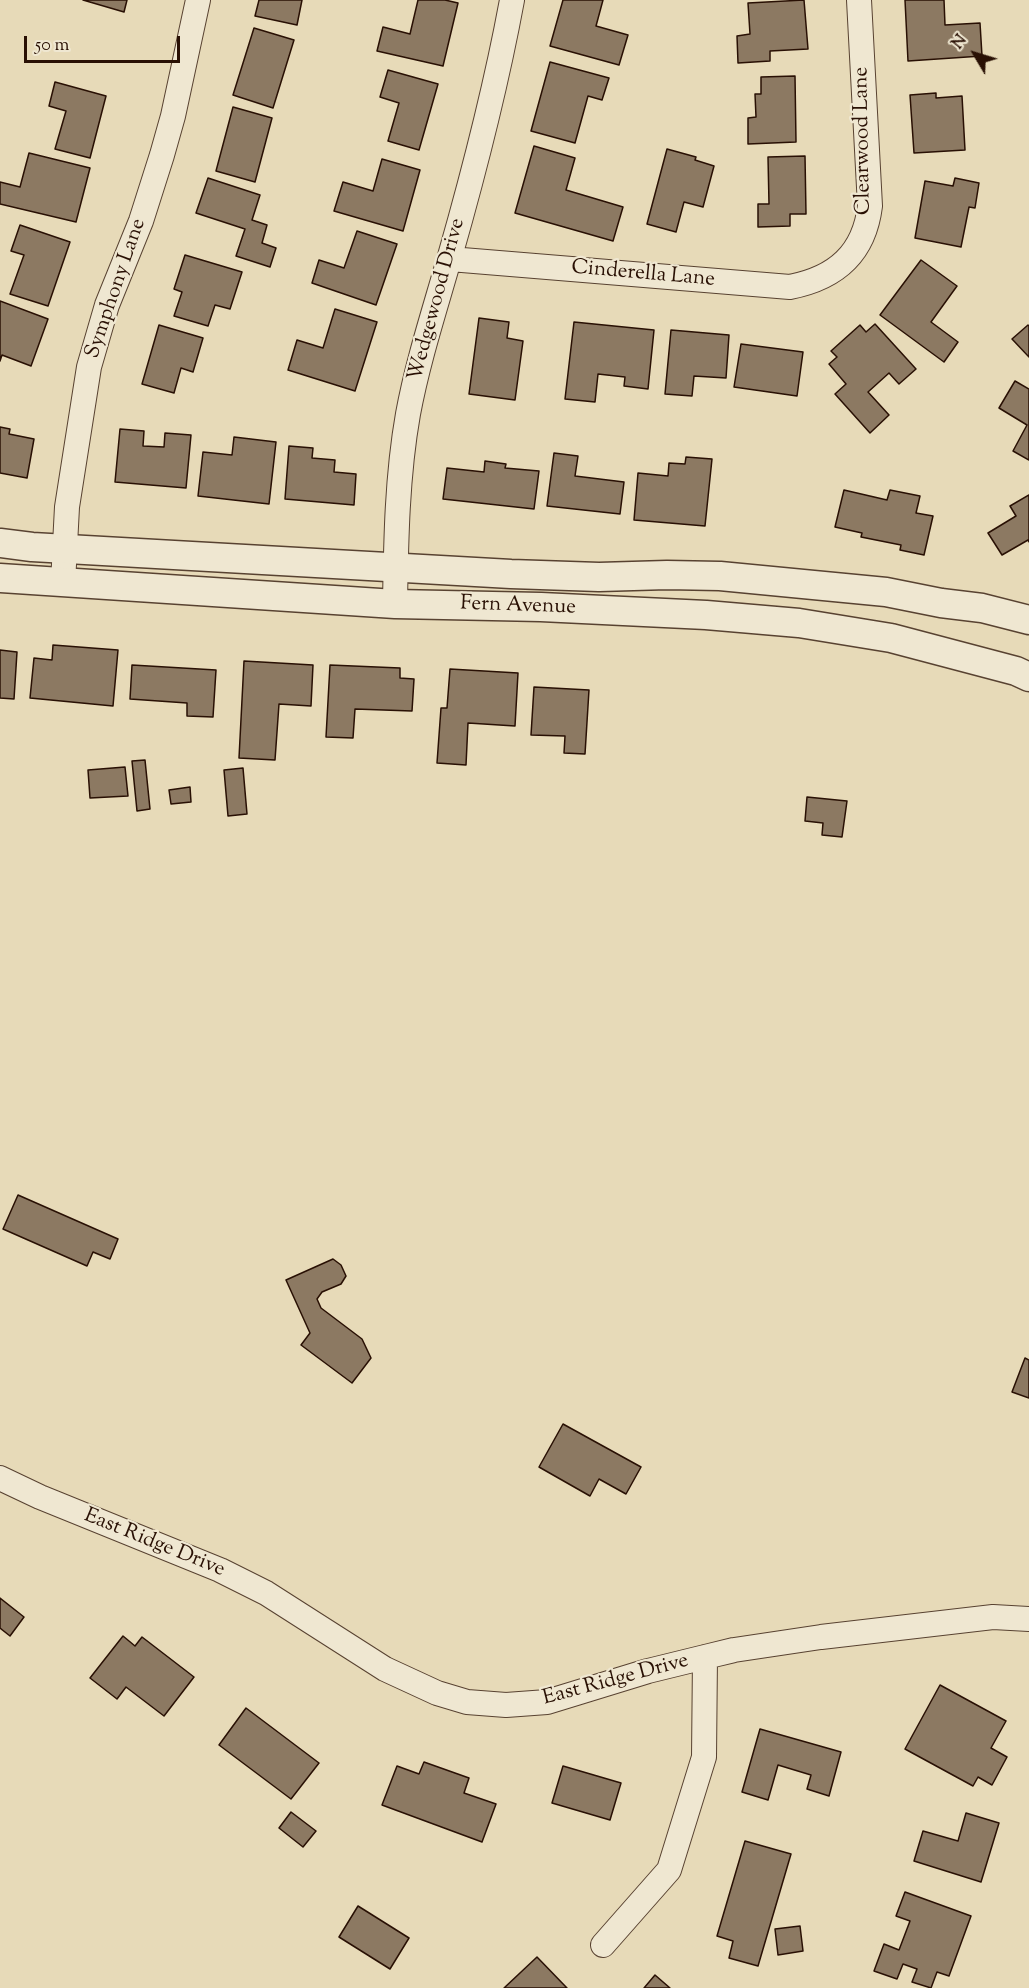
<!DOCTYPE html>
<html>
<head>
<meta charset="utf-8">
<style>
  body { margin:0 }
  #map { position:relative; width:1029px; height:1988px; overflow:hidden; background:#e7dab8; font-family:"Sorts Mill Goudy",serif }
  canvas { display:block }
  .north { position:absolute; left:945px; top:24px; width:60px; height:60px; -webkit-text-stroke:4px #efe7d1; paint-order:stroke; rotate:308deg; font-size:16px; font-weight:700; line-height:24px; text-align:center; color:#291004 }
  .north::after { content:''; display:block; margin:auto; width:21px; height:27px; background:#291004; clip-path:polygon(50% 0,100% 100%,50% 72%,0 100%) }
  .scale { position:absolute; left:24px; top:36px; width:156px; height:27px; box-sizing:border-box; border:3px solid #291004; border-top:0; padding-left:8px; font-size:18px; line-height:21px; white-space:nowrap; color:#291004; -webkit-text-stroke:4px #efe7d1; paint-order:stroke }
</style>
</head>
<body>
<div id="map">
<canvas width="1029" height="1988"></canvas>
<div class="north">N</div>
<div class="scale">50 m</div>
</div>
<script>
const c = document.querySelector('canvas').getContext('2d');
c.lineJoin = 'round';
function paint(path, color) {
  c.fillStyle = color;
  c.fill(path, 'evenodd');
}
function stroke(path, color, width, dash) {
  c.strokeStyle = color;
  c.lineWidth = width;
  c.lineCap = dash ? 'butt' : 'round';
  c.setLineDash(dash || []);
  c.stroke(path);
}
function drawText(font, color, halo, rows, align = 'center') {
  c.font = font + ' "Sorts Mill Goudy",serif';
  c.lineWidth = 4.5;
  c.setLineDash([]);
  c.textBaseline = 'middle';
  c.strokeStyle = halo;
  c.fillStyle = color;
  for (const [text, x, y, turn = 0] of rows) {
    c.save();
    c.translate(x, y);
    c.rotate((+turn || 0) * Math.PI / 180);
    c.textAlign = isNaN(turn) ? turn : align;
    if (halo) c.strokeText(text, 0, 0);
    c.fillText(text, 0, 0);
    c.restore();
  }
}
const building = new Path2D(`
  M 83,0 L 127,0 L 124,12 Z
  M 259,0 L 302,0 L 297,25 L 255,16 Z
  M 418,0 L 445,0 L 458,3 L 443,66 L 377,51 L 383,27 L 410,34 Z
  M 563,0 L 603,0 L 596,26 L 628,35 L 619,65 L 550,46 Z
  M 804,0 L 808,49 L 770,51 L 770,61 L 738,63 L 737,36 L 750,34 L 748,3 Z
  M 905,0 L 944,0 L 945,25 L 980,23 L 982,56 L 908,61 Z
  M 254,28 L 294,40 L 273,108 L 233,95 Z
  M 550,62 L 609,78 L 602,100 L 588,96 L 575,143 L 531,131 Z
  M 388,70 L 438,84 L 419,150 L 388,141 L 399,103 L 380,97 Z
  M 795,76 L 796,142 L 748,144 L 748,118 L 756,117 L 755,94 L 761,94 L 761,77 Z
  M 55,82 L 106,96 L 90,158 L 55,149 L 66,111 L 49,106 Z
  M 936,93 L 936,98 L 962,96 L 965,150 L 914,153 L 910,95 Z
  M 233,107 L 272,118 L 255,182 L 216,171 Z
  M 534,146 L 575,158 L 566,190 L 623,207 L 613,241 L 515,213 Z
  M 667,149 L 696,157 L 695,160 L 714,166 L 703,207 L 684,202 L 676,232 L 647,224 Z
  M 29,153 L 90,168 L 76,222 L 0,204 L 0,182 L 20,187 Z
  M 805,156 L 806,214 L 790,214 L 790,226 L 758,227 L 758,204 L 769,204 L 768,157 Z
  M 382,159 L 420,170 L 403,231 L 334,211 L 343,182 L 373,191 Z
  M 208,178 L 260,195 L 252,220 L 267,225 L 262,243 L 276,248 L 270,267 L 236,256 L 245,229 L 196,213 Z
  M 955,178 L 979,183 L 975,208 L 969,207 L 961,247 L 915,238 L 925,181 L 953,186 Z
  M 20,225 L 70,242 L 48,306 L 10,294 L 24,255 L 11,251 Z
  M 357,231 L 397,244 L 376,305 L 312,283 L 319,260 L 344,268 Z
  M 185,255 L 242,272 L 230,309 L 215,305 L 208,326 L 174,316 L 182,292 L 174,289 Z
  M 921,260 L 957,286 L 931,322 L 958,342 L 944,362 L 880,315 Z
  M 0,301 L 48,319 L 31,366 L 2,355 L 0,361 Z
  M 335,309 L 377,322 L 355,391 L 288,370 L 297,340 L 323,348 Z
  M 479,318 L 509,322 L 507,338 L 523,341 L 515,400 L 469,394 Z
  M 574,322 L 654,330 L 648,389 L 624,386 L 625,377 L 598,374 L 595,402 L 565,399 Z
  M 875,324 L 916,369 L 899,384 L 889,373 L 868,392 L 889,415 L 870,433 L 835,394 L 846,384 L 829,364 L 837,357 L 831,351 L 860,325 L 866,332 Z
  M 159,325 L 203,338 L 193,372 L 181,368 L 174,393 L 142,384 Z
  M 1028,325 L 1029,326 L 1029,357 L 1012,339 Z
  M 671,330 L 729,335 L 726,378 L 694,376 L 692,396 L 665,394 Z
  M 741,344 L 803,352 L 797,396 L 734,387 Z
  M 1015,381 L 1029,389 L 1029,460 L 1013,451 L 1027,425 L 999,408 Z
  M 0,427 L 10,429 L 9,434 L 34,439 L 27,478 L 0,473 Z
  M 120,429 L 144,431 L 143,446 L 164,447 L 165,433 L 191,435 L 186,488 L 115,482 Z
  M 234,437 L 276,442 L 269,504 L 198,496 L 203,452 L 232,455 Z
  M 289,446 L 313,448 L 312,458 L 335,460 L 334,472 L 356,474 L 354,505 L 285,499 Z
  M 554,453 L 578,456 L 575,476 L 624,482 L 620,514 L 547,506 Z
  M 686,457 L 712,459 L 705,526 L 634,520 L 638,473 L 668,476 L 669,463 L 685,464 Z
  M 485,461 L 506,464 L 505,468 L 539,471 L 534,509 L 443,499 L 447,468 L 484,472 Z
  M 844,490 L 887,500 L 890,490 L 920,496 L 916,513 L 933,516 L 924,555 L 900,550 L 901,545 L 861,537 L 862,533 L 835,527 Z
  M 1029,495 L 1029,542 L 1028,540 L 1002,555 L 988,533 L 1016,516 L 1010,506 Z
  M 53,645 L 118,650 L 113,706 L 30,698 L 34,658 L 52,660 Z
  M 0,650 L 17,652 L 14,699 L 0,698 Z
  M 244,661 L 313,665 L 311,706 L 279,704 L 275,760 L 239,758 Z
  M 132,665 L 216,670 L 213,717 L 187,716 L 187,703 L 130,699 Z
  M 330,665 L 400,668 L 400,678 L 414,679 L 412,711 L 355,709 L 353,738 L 326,737 Z
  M 450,669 L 518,673 L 515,726 L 468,723 L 466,765 L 437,763 L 441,708 L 447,708 Z
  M 534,687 L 589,690 L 585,754 L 564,753 L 565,736 L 531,735 Z
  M 145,760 L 150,809 L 137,811 L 132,761 Z
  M 125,767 L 128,796 L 90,798 L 88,770 Z
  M 243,768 L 247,814 L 228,816 L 224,770 Z
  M 190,787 L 191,802 L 171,804 L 169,790 Z
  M 807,797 L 847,801 L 842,837 L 822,835 L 823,823 L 805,821 Z
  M 18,1195 L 118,1239 L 110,1259 L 93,1252 L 87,1266 L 3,1229 Z
  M 333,1259 L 341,1265 L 346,1276 L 341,1284 L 322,1292 L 317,1299 L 321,1308 L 362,1339 L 371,1358 L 352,1383 L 301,1345 L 310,1333 L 286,1280 Z
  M 1025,1358 L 1029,1360 L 1029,1398 L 1012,1392 Z
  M 563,1424 L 641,1467 L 626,1494 L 599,1479 L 590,1496 L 539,1467 Z
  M 0,1598 L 24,1617 L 10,1636 L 0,1628 Z
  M 123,1636 L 135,1646 L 142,1637 L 194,1677 L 164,1716 L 126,1687 L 117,1699 L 90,1678 Z
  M 940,1685 L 1006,1721 L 991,1748 L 1007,1757 L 992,1785 L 978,1777 L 973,1786 L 905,1749 Z
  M 246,1708 L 319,1763 L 291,1799 L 219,1745 Z
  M 760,1729 L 841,1752 L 829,1796 L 807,1789 L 811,1775 L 778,1765 L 768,1800 L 742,1792 Z
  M 424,1762 L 469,1778 L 464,1793 L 496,1804 L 482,1842 L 382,1805 L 397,1766 L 419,1774 Z
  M 563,1766 L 621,1783 L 610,1820 L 552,1803 Z
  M 291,1812 L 316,1831 L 303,1847 L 279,1828 Z
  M 966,1813 L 999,1823 L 981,1882 L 914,1861 L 923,1831 L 958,1841 Z
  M 745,1841 L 791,1854 L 758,1966 L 729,1958 L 733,1941 L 717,1936 Z
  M 905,1892 L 971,1916 L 949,1976 L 937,1972 L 931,1988 L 912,1982 L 917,1969 L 903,1964 L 897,1979 L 874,1971 L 884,1944 L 899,1950 L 910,1921 L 896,1916 Z
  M 358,1906 L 409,1938 L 390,1969 L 339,1937 Z
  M 800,1926 L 803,1951 L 778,1955 L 775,1929 Z
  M 537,1957 L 567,1988 L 504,1988 Z
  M 655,1975 L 670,1988 L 644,1988 Z`);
const minor = new Path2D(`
  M 450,259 L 790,287 C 836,278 864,254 870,206 L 859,0
  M 63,583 L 67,507 L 89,367 L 107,305 L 141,221 L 162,155 L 173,116 L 198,0
  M 395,604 C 396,541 397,476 408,414 C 418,360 435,309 450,256 C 474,172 496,87 512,0
  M 0,1478 L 40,1497 L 220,1570 L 266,1593 L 385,1669 L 437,1693 L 467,1702 L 506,1705 L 547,1702 L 648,1671 L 705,1657 L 734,1650 L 821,1637 L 993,1617 L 1029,1619
  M 603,1945 L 669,1870 L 704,1757 L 705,1657`);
const tertiary = new Path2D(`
  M 0,543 L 32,547 L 511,574 L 599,577 L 667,575 L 720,576 L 886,592 L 941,603 L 982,608 L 1029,620
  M 0,578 L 395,604 L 541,607 L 706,615 L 799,623 L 891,638 L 1016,671 L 1029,677`);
const streetNames = [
  ["Clearwood Lane",864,141,-91],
  ["Cinderella Lane",643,275,5],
  ["Symphony Lane",117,289,-71],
  ["Wedgewood Drive",438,300,-75],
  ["Fern Avenue",518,607,2],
  ["East Ridge Drive",154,1544,22],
  ["East Ridge Drive",616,1681,-15]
];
paint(building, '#8c7962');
stroke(building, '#291004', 1.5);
stroke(minor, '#584231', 26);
stroke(tertiary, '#584231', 31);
stroke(minor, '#efe7d1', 24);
stroke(tertiary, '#efe7d1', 28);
drawText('21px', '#291004', '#efe7d1', streetNames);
</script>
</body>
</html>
